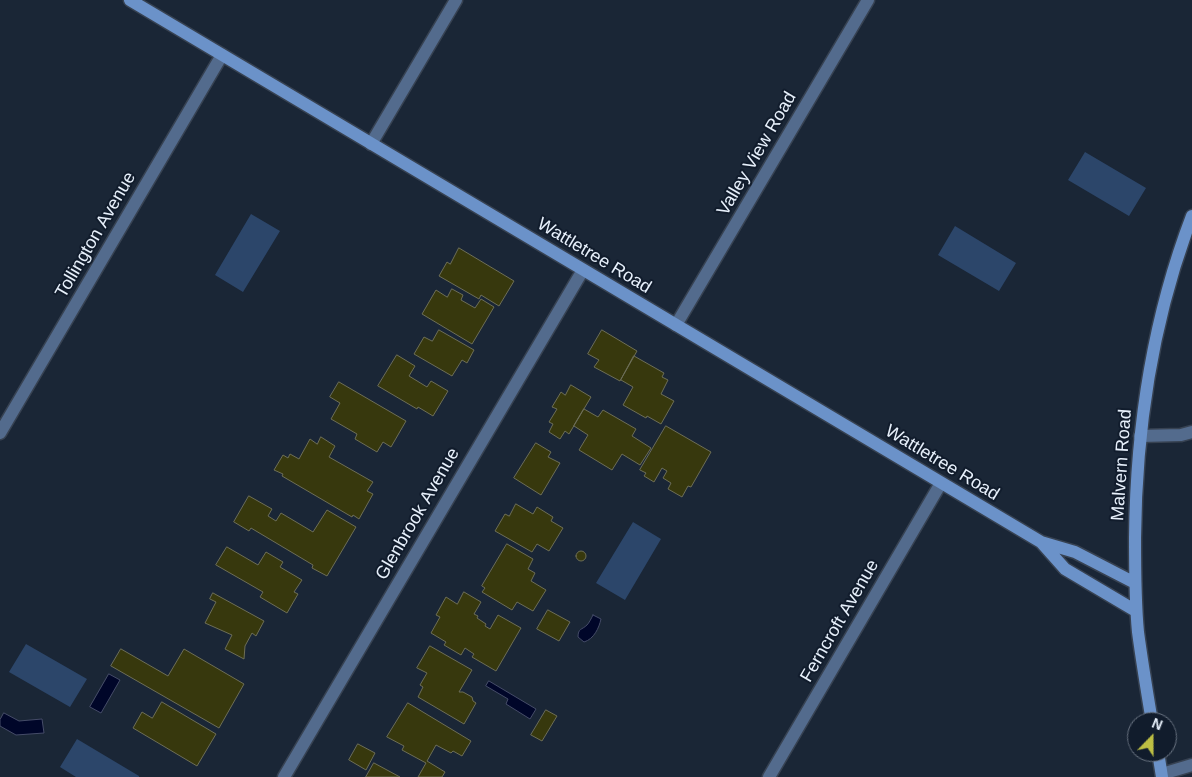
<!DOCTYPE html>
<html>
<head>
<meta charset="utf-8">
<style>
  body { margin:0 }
  #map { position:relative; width:1192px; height:777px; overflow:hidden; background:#1a2636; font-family:Helvetica,sans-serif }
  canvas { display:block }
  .north { position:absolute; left:1127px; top:712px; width:50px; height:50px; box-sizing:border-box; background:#111c2c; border:1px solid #67717f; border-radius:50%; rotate:22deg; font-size:14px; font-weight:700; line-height:20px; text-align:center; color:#e7f0fb }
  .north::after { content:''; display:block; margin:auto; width:18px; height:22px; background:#bdbf43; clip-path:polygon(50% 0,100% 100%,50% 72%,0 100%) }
</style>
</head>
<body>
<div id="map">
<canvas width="1192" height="777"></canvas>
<div class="north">N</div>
</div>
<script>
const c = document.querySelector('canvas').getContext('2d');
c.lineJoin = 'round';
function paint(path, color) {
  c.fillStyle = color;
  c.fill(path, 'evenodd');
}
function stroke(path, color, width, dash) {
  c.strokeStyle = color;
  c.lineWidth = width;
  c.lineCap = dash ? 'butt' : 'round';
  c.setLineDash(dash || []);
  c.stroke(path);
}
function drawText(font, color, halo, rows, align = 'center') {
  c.font = font + ' Helvetica,sans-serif';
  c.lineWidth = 4;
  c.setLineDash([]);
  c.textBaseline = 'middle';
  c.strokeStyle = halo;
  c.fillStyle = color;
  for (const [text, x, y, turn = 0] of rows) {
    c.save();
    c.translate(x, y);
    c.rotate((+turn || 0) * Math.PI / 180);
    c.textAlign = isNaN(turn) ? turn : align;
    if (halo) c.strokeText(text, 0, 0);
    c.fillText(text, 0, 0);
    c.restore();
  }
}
const green = new Path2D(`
  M 1085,152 L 1146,188 L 1129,216 L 1068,180 Z
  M 251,214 L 280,231 L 243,292 L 215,275 Z
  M 955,226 L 1016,263 L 999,291 L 938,255 Z
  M 633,522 L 661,539 L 625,600 L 596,583 Z
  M 26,644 L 87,679 L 70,707 L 9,672 Z
  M 77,739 L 139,776 L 139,777 L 76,777 L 60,767 Z`);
const water = new Path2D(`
  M 593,615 L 601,619 C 599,628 594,639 584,642 L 578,637 C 578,628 582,630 587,625 C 589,623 591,619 593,615 Z
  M 109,674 L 120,680 L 101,713 L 90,707 Z
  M 489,681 L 536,709 L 530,719 L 506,704 L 508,699 L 486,686 Z
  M 4,713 L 19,721 L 42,719 L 44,733 L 16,735 L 0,726 L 0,720 Z`);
const building = new Path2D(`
  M 459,248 L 514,281 L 499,306 L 481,295 L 479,299 L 439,276 L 447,262 L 450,264 Z
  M 452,289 L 463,295 L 461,300 L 475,308 L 481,299 L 494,307 L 472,344 L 422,314 L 436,290 L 447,297 Z
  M 439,330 L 474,350 L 467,363 L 462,360 L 452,376 L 414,354 L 424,337 L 432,341 Z
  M 602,330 L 637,351 L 620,381 L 594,367 L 599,360 L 588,354 Z
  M 397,355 L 415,366 L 409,376 L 427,387 L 431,381 L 448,391 L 433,416 L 418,407 L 417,409 L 378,386 Z
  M 634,356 L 664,373 L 662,377 L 668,380 L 661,394 L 674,401 L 661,424 L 647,416 L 646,418 L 623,405 L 633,387 L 621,380 Z
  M 339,382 L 406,421 L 391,447 L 383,442 L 377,452 L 355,439 L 357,434 L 331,419 L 340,403 L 330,397 Z
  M 571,385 L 591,397 L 569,434 L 565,431 L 560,439 L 549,432 L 553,424 L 549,422 L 557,409 L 552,407 L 561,392 L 565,395 Z
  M 584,409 L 598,417 L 603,410 L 636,429 L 632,436 L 651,448 L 640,465 L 622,454 L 612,470 L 579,450 L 588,435 L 574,426 Z
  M 666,426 L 711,452 L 691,487 L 688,486 L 682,497 L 668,489 L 671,483 L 663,478 L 667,471 L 662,468 L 654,482 L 644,476 L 646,473 L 640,470 Z
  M 321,437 L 335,446 L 329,457 L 373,482 L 367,491 L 373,494 L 359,519 L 353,515 L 352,517 L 282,476 L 283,474 L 274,470 L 283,455 L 288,458 L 290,454 L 299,459 L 310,439 L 317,444 Z
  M 536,443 L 551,452 L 548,457 L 560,463 L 541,495 L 514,478 Z
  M 249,496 L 272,509 L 268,516 L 276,521 L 281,513 L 313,532 L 327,510 L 356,527 L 327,576 L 312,568 L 313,565 L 251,528 L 249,531 L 234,522 Z
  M 516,504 L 533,514 L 537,507 L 553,517 L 551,521 L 563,528 L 549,551 L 537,544 L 532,552 L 495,531 L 505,514 L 509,516 Z
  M 507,544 L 533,559 L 528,569 L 535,573 L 531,581 L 546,590 L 533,611 L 517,602 L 512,610 L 482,592 L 485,588 L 482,586 Z
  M 227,547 L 258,565 L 266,552 L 283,562 L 280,567 L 302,580 L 294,592 L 298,594 L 287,613 L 260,597 L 263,592 L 216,565 Z
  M576 556a5 5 0 1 1 10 0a5 5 0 1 1-10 0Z
  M 464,592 L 481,602 L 474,614 L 478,616 L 477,618 L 486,624 L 485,626 L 490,629 L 498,615 L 521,628 L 496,671 L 472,657 L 474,654 L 465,648 L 461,655 L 444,645 L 446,642 L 431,633 L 440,617 L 436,615 L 446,597 L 457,604 Z
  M 213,593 L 264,621 L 256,636 L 252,633 L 245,646 L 244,659 L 225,649 L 232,635 L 205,623 L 216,602 L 210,599 Z
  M 548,610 L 570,622 L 559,641 L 537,629 Z
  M 430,646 L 472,670 L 459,692 L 463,692 L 472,697 L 473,701 L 476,703 L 464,724 L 418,697 L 423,687 L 420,685 L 427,673 L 417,668 Z
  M 121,649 L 168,676 L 184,649 L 244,684 L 219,728 L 111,666 Z
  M 162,702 L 216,734 L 197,766 L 133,728 L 142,712 L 152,718 Z
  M 408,703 L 471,741 L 462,756 L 453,751 L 451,753 L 436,745 L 427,761 L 445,772 L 442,777 L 418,777 L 426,763 L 402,750 L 404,746 L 387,737 Z
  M 546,710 L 557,716 L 542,741 L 531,735 Z
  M 358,744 L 375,753 L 366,770 L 349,760 Z
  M 374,763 L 400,777 L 366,777 Z`);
const street = new Path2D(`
  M 371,144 L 456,0
  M 676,325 L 868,0
  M 0,433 L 222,55
  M 1140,436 L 1181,435 L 1192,432
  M 1162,774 L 1192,765
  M 284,777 L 583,270
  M 769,777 L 941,483`);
const secondary = new Path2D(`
  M 130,0 L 1041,542 L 1075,552 L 1135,583
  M 1041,542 L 1065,569 L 1136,611
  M 1152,722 C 1147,692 1142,662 1138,632 C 1135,601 1135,570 1135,538 C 1136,428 1153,318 1192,216
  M 1158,752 L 1162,777`);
const streetNames = [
  ["Valley View Road",757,154,-60],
  ["Tollington Avenue",96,235,-60],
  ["Wattletree Road",594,256,31],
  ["Wattletree Road",942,463,31],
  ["Malvern Road",1122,465,-86],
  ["Glenbrook Avenue",418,514,-60],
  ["Ferncroft Avenue",840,621,-60]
];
paint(green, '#2c466a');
paint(water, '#000629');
stroke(water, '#454c68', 1);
paint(building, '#37380d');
stroke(building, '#6d6e57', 1);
stroke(street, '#374252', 15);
stroke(secondary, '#374252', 15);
stroke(street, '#536b8d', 12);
stroke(secondary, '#6b92c9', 12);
drawText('18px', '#e7f0fb', '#111c2c', streetNames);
</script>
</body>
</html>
